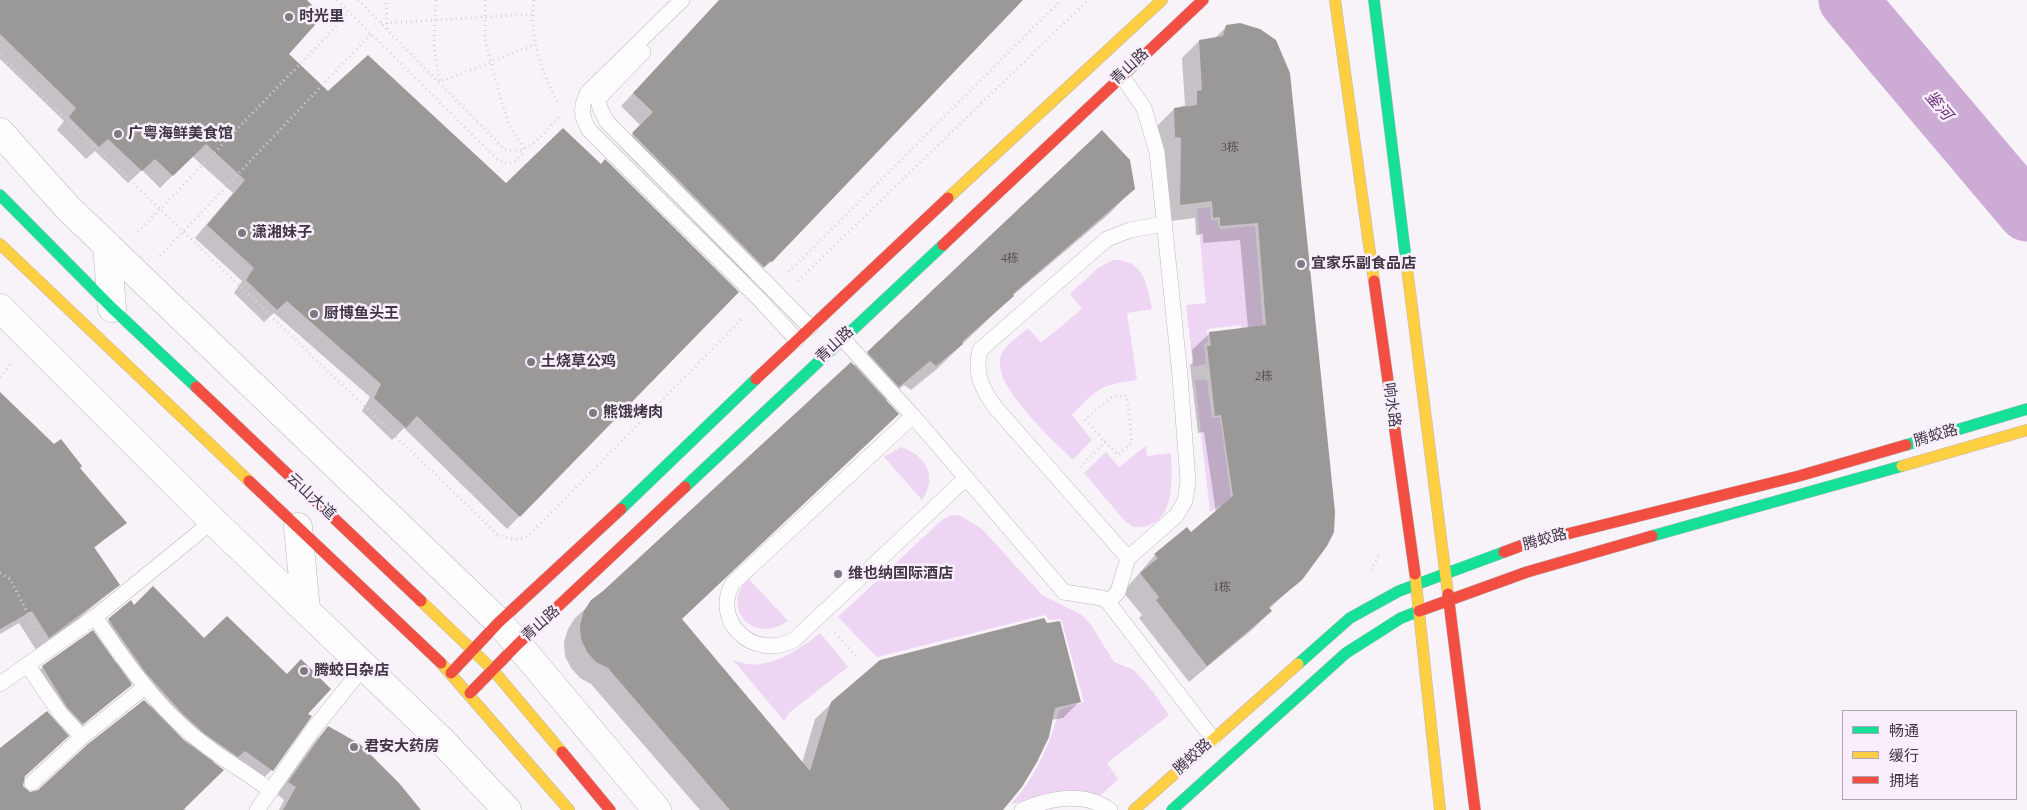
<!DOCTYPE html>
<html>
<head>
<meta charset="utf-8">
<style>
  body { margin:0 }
  #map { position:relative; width:2027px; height:810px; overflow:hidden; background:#f8f2f9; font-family:"Times New Roman","Noto Sans SC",serif }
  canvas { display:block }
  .legend { position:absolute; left:1842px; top:710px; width:175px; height:90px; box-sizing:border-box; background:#f9effc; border:1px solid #afa5b2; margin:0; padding:6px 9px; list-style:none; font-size:15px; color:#403642 }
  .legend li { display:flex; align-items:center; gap:10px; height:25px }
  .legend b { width:25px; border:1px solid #afa5b2 }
</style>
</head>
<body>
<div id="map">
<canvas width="2027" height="810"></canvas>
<ul class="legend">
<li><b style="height:6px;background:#16e098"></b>畅通</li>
<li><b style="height:6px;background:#ffcf43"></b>缓行</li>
<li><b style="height:6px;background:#f24e42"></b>拥堵</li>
</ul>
</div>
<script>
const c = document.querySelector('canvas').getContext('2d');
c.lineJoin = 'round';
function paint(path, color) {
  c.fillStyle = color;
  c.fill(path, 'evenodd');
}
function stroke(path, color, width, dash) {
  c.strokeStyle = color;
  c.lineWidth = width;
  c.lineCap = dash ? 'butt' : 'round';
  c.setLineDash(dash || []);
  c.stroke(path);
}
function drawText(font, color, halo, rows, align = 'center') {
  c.font = font + ' "Times New Roman","Noto Sans SC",serif';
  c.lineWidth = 5;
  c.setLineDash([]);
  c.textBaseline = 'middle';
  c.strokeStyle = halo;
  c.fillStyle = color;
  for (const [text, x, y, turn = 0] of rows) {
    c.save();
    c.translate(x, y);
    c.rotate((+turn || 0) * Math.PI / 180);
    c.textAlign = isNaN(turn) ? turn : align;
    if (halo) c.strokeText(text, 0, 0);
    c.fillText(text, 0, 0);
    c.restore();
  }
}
const green = new Path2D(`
  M 1210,207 L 1211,220 L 1217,220 L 1220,229 L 1255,226 L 1264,336 L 1242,334 L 1241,325 L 1207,329 L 1208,342 L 1204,344 L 1206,364 L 1193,367 L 1186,305 L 1206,303 L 1197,209 Z
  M 1113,260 C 1144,259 1147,285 1152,309 L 1127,313 L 1137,380 C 1099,385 1098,388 1072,415 L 1092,440 L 1073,460 C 1054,440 990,385 1001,355 C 1005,345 1020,335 1028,328 L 1041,343 L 1082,309 L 1070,294 L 1098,268 Z
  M 1195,380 L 1207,380 L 1212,418 L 1220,417 L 1233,513 L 1231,521 L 1219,506 L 1210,512 Z
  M 1146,446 L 1147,456 L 1171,453 C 1172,482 1176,530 1133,527 L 1124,520 L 1084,473 L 1106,452 L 1119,467 Z
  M 901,447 C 926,455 938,477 922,500 L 884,457 Z
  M 951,515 L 961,516 L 982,529 L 1042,595 L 1082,615 L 1091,625 L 1114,662 L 1134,670 L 1154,693 L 1169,715 L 1107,763 L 1118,779 L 1100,796 L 1059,793 L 1011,804 C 1035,778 1050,745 1059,710 L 1084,702 L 1061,619 L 1049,620 L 1045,615 L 877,657 L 838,617 L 942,520 Z
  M 749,579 L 788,621 C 750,647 720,603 749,579 Z
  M 820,633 L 848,667 L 790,712 L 784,721 L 733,660 C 764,674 796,652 820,633 Z`);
const shadow = new Path2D(`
  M 0,0 L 306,0 L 287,54 L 328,93 L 506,185 L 737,292 L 507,529 L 404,428 L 392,440 L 362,411 L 370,397 L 274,313 L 264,322 L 234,293 L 242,281 L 195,238 L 233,193 L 192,156 L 160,188 L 142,170 L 128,183 L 95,151 L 86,159 L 57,130 L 64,121 L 0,59 Z
  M 720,0 L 1022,0 L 771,262 L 750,279 L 620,147 L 641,126 L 621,106 Z
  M 1240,24 L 1301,579 L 1269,609 L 1271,611 L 1253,629 L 1189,682 L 1139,618 L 1142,615 L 1123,592 L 1155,555 L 1187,529 L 1191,533 L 1216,513 L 1204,432 L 1198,433 L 1190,365 L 1193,362 L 1192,350 L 1210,333 L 1248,328 L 1240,240 L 1203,243 L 1203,234 L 1196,235 L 1195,218 L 1163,222 L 1156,127 L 1174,109 L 1185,105 L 1182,58 L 1199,41 L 1214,39 L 1227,26 Z
  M 1133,189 L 1109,214 L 1011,297 L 937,369 L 911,390 L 904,385 L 885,401 L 681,619 L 802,763 L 815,719 L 832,703 L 1080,701 L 1063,718 L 1051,720 L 999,810 L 700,810 L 591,684 L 580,678 L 571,668 L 565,656 L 564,642 L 568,629 L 575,618 L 868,353 Z
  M 0,394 L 79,468 L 125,522 L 93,549 L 118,585 L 75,622 L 36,650 L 19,623 L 0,634 Z
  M 130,602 L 134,607 L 204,640 L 306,714 L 272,770 L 259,782 L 231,762 L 225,769 L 214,761 L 184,808 L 186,810 L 0,810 L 0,749 L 55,749 L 24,777 L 21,785 L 25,791 L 34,794 L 151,706 L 132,683 L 70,736 L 50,712 L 30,679 L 43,667 L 118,663 L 96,632 ZM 173,728 L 192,746 L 191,747 L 172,730 Z
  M 328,727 L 419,810 L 279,810 L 284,800 L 277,794 L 316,740 Z`);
const river = new Path2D(`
  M 1848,0 L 2027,212`);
const building = new Path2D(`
  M 0,0 L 307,0 L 323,16 L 289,54 L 328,91 L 368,55 L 506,183 L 563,128 L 601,164 L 605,159 L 739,292 L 520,517 L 417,416 L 406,428 L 374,398 L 381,384 L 287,301 L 277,310 L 246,280 L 254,268 L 207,225 L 245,180 L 206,144 L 173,176 L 155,159 L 142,171 L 108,139 L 99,147 L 69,117 L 76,108 L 0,34 Z
  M 719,0 L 1023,0 L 772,262 L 770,261 L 764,267 L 632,133 L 653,112 L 633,93 Z
  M 1240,23 L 1260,29 L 1276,40 L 1290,73 L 1335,512 L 1334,532 L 1327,546 L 1302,580 L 1269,607 L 1272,611 L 1207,666 L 1156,600 L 1159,597 L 1140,573 L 1158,558 L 1154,554 L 1187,527 L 1191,532 L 1233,496 L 1221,415 L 1215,416 L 1207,346 L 1211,346 L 1209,332 L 1266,325 L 1258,223 L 1220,226 L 1220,217 L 1213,218 L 1212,201 L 1180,205 L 1181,138 L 1175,137 L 1174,108 L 1197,105 L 1197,91 L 1202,90 L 1199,40 L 1223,36 L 1226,25 Z
  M 1102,130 L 1130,160 L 1135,189 L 1013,294 L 1014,296 L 962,342 L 963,344 L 936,366 L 930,361 L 899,387 L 867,352 Z
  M 851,362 L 899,414 L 682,619 L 810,771 L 831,702 L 880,660 L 1044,618 L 1047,623 L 1060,621 L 1081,702 L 1055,708 L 1049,737 L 1037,762 L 1022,787 L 1003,810 L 730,810 L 608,668 L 596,662 L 587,652 L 581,639 L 580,625 L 584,611 L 591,600 L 603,591 Z
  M 0,392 L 54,444 L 61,439 L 82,466 L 80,468 L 127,523 L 94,547 L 120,585 L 49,638 L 32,611 L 0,629 Z
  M 153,586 L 204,638 L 227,616 L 287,674 L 301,659 L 331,689 L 308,714 L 312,716 L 273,771 L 245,751 L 238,757 L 205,734 L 183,714 L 146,673 L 108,619 L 131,600 L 134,605 Z
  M 93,630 L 132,685 L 83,724 L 67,707 L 42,666 Z
  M 144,700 L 184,740 L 224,770 L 183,810 L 0,810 L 0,748 L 47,711 L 69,736 L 25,776 L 23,786 L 30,792 L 38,790 L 88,744 Z
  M 328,726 L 360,744 L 399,783 L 421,810 L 283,810 L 296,787 L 288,782 Z`);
const path = new Path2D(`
  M 337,0 L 497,159 L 507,164 L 514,162 L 525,151
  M 358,0 L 504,149 C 528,158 543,133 559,117
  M 436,0 L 434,46 L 440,82 L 534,45
  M 485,0 L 485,39 L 499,93 L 509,125 L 525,150
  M 534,0 C 529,39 541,70 558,104
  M 381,23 L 387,23 L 386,0
  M 387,29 L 387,23 L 532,14
  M 0,55 L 497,534 C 510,539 517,542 530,534 L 744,317
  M 138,232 L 349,13
  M 160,256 L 371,34
  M 789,272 L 1061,0
  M 798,281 L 1088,0
  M 0,377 L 12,362
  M 1080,467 L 1105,442 L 1118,455 L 1132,442 L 1127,396 L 1113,396 L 1085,419 L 1105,442
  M 1371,570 L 1380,553
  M 0,573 L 10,579 L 36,629
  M 835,633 L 858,658`);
const lane = new Path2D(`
  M 682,0 L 588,92 C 580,107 581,116 589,130 L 760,300 L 797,340
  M 643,52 L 598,99 L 600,108 L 607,122 L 810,327
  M 842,338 L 913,416 L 1064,592 L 1102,598 L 1108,602 L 1213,739
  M 913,416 L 733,583 C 711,621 753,661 794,640 L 966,478
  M 1128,558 L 995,407 C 982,389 974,373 980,350 L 1107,239 L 1130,230 L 1163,224
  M 1108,602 L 1118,592 L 1128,558 L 1176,516 L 1185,501 L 1188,481 L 1180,376 L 1157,152 L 1144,108 L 1121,75
  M 95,617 C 123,658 152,701 190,733 C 215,755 245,771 271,791
  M 28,666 L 60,713 L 82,737
  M 0,684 L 95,617 L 213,521
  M 32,783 L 82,737 L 145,687
  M 257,810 L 312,731 L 364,666
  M 1022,810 C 1050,798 1083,791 1110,810`);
const street = new Path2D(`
  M 0,132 L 67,207 L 499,622 L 657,810
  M 107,245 L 112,308
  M 0,308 L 213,521 L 443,742 L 507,810
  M 298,527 L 306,610`);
const fast = new Path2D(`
  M 1374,0 L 1406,260
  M 0,195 L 112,308 L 196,387
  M 1906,445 L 2027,409
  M 685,487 L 943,245
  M 621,509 L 756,379
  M 1652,536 L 1902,466
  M 1298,664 L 1350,618 L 1399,591 L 1504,552
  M 1172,810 L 1346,653 L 1401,618 L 1419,611`);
const slow = new Path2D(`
  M 1335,0 L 1374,281
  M 948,198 L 1162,0
  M 0,244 L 249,481
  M 1406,260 L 1448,594
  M 1902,466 L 2027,430
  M 1415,574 L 1440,810
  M 421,601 L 493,670 L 562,752
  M 441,663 L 569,810
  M 1134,810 L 1298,664`);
const jam = new Path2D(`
  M 943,245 L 1203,0
  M 1374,281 L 1415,574
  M 756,379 L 948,198
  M 196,387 L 421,601
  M 249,481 L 441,663
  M 1504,552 L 1523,545 L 1799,476 L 1906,445
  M 1448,594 L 1475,810
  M 1419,611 L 1527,572 L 1652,536
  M 451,673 L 499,622 L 621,509
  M 470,693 L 518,644 L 685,487
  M 562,752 L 610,810`);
const markers = [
  [289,17,5,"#807882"],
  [118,134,5,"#807882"],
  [242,233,5,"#807882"],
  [1301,264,5,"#807882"],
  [314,314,5,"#807882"],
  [531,362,5,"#807882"],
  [593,413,5,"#807882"],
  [838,574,5,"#807882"],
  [304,671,5,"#807882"],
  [354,747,5,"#807882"]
];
const numberNames = [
  ["3栋",1230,148],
  ["4栋",1010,259],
  ["2栋",1264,377],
  ["1栋",1222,588]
];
const poiNames = [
  ["时光里",299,17],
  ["广粤海鲜美食馆",128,134],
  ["潇湘妹子",252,233],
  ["宜家乐副食品店",1311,264],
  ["厨博鱼头王",324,314],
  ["土烧草公鸡",541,362],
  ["熊饿烤肉",603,413],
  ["维也纳国际酒店",848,574],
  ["腾蛟日杂店",314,671],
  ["君安大药房",364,747]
];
const streetNames = [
  ["青山路",1130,67,-43],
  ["青山路",835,345,-43],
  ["响水路",1391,405,82],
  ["腾蛟路",1936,436,-16],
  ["云山大道",311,497,43],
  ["腾蛟路",1545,540,-15],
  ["青山路",541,624,-42],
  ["腾蛟路",1193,757,-42]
];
const waterNames = [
  ["鉴河",1938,106,50]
];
paint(green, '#eed5f4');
paint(shadow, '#0003');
stroke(river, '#ccabd5', 59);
paint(building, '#9b9997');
stroke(lane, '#beb7bf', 16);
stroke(street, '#beb7bf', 29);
stroke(fast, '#beb7bf', 12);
stroke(slow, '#beb7bf', 12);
stroke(jam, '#beb7bf', 12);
stroke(path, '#d7d4d7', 3, [1, 4]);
stroke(lane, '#fefdfe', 15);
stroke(street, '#fefdfe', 28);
stroke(fast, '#16e098', 11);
stroke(slow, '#ffcf43', 11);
stroke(jam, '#f24e42', 11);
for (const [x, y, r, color] of markers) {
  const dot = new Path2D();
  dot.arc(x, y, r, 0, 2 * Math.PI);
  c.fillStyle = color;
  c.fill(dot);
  stroke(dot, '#f9effc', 2);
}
drawText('12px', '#574f57', null, numberNames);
drawText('bold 15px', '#403642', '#f9effc', poiNames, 'left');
drawText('15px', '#403642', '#f9effc', streetNames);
drawText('italic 16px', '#6d357c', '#f9effc', waterNames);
</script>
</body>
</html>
